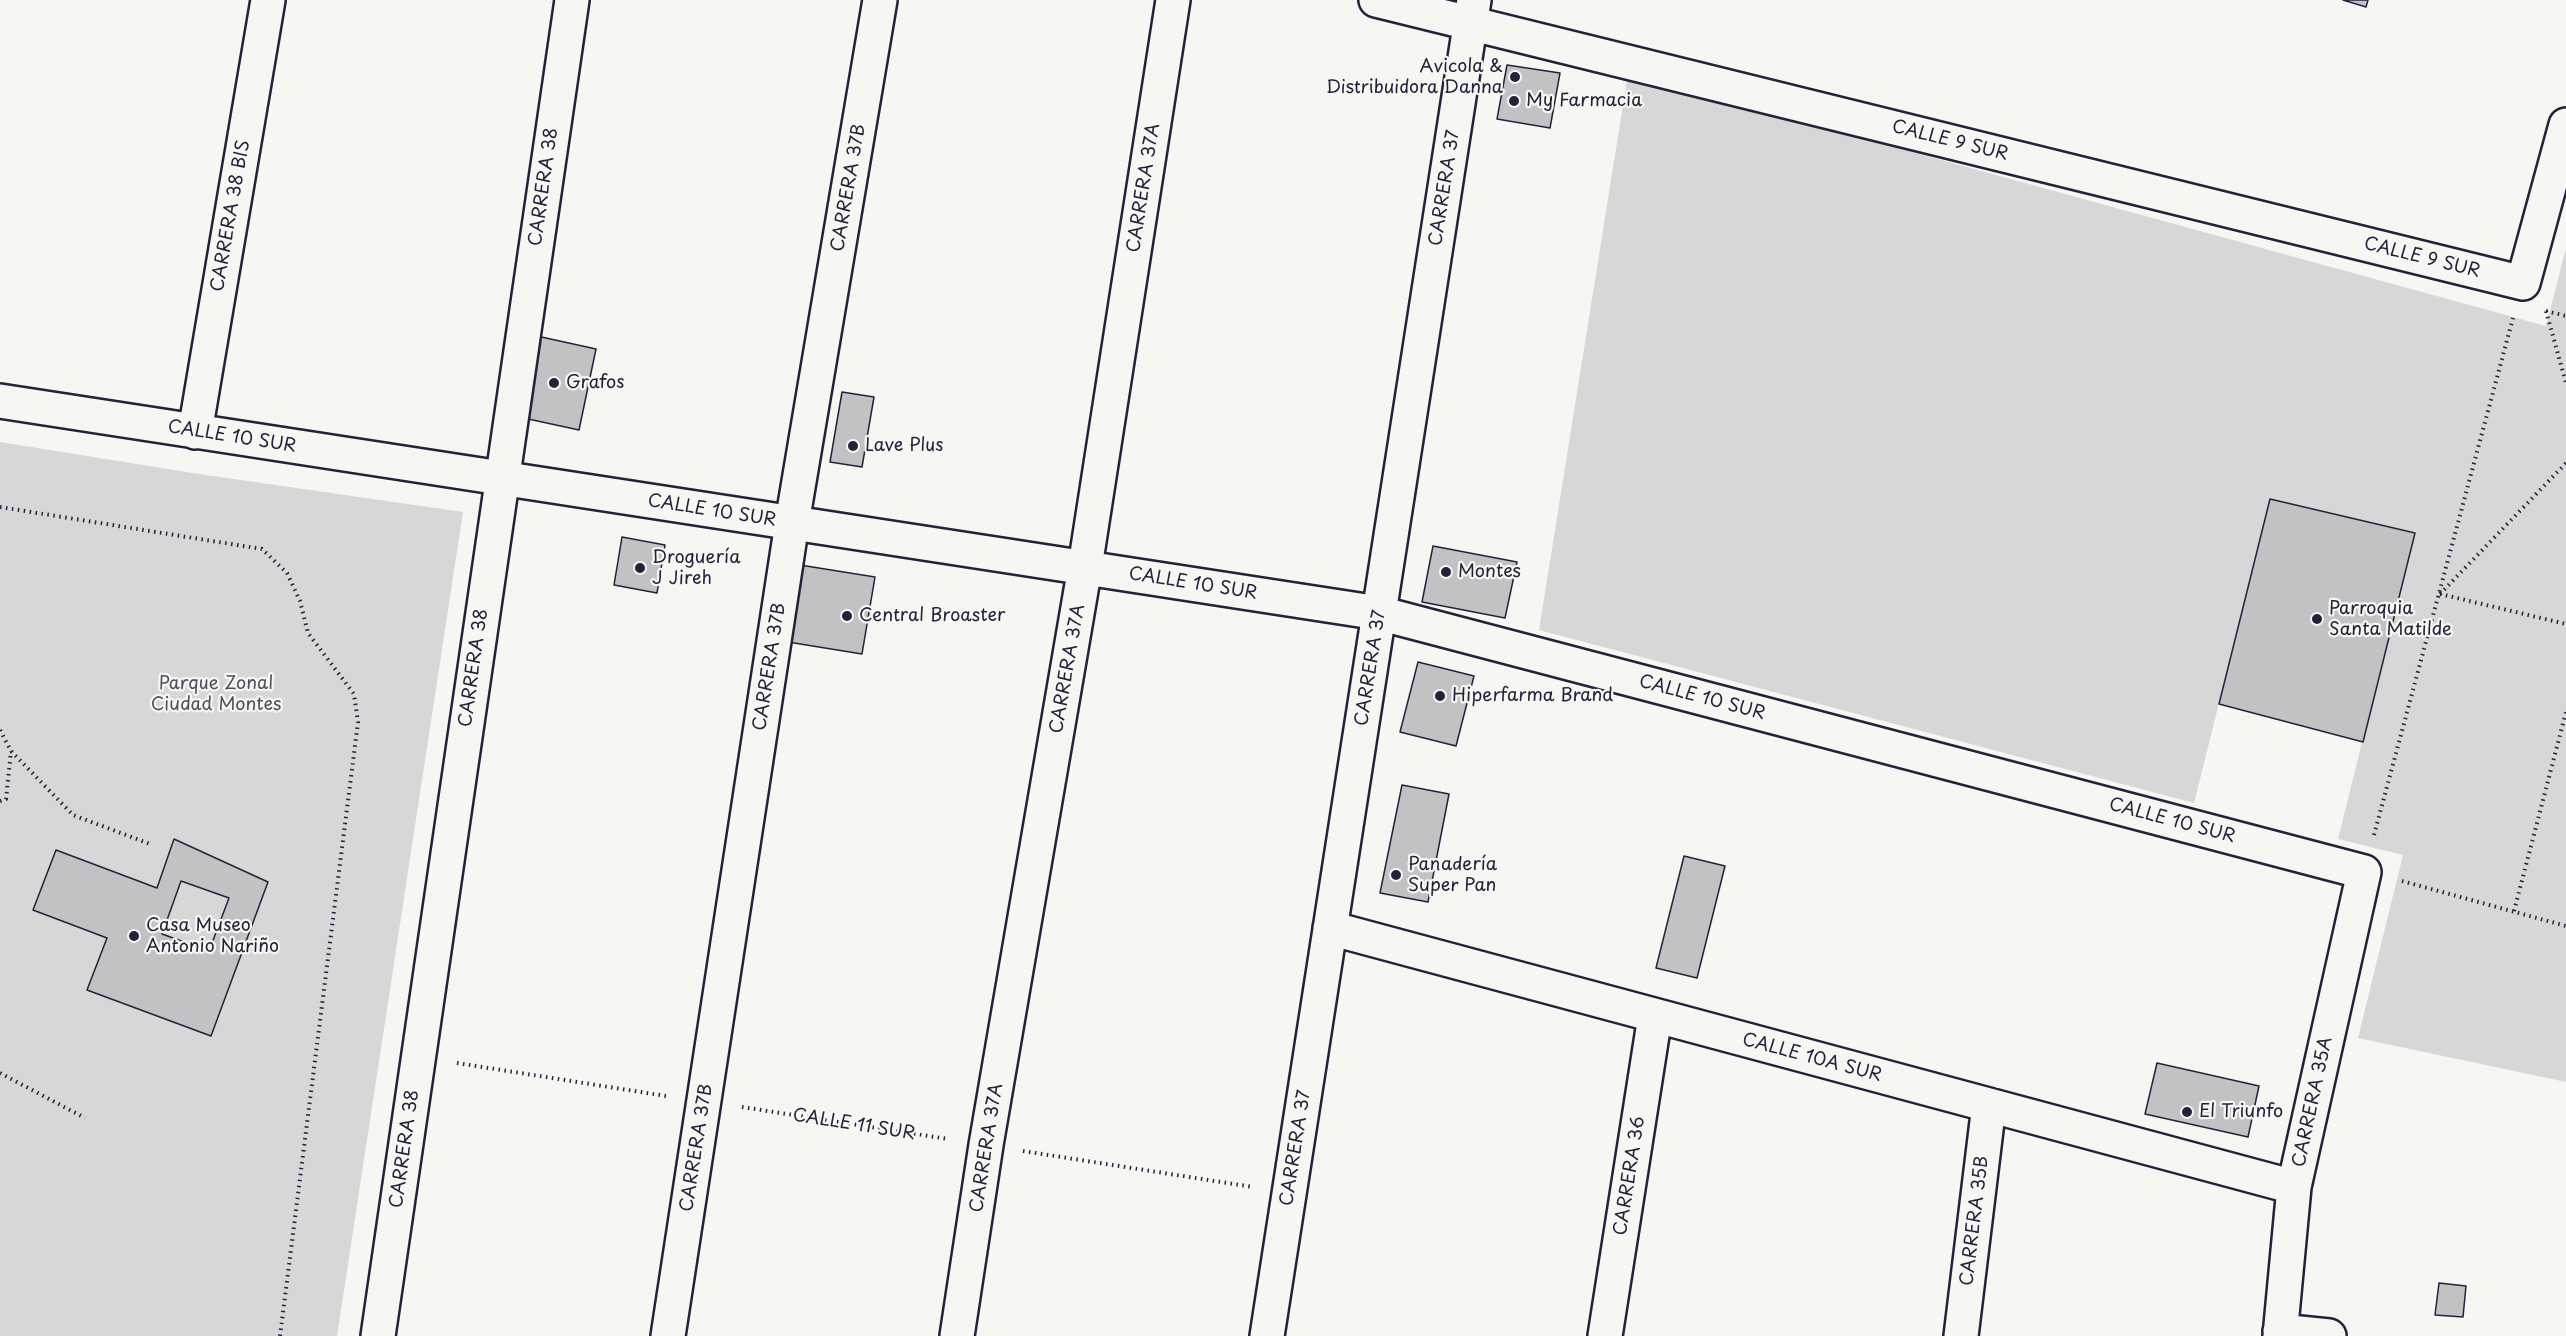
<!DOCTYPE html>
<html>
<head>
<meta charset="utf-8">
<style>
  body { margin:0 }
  canvas { display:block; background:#f6f6f2 }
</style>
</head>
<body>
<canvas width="2566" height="1336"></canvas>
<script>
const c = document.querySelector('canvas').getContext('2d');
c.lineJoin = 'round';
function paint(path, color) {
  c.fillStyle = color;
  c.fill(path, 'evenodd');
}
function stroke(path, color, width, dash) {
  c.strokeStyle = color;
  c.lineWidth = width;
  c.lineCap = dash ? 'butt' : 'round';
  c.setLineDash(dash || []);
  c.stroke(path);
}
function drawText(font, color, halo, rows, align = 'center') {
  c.font = font + ' "Playpen Sans",sans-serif';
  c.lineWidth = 4.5;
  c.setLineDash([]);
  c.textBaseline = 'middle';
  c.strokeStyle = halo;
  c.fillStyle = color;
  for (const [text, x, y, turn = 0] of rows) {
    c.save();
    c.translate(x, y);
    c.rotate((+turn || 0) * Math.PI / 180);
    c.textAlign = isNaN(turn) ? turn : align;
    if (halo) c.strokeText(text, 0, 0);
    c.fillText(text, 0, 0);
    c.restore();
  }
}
const green = new Path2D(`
  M 1628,74 L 2546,326 L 2566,248 L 2566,1082 L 2358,1038 L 2403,855 L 2338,839 L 2414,533 L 2270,499 L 2194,803 L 1539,630 Z
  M 0,442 L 199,474 L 463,512 L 337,1336 L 0,1336 Z`);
const building = new Path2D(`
  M 2343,0 L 2368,0 L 2366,7 Z
  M 1507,65 L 1560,73 L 1550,128 L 1497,119 Z
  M 537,336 L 596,349 L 579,430 L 519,417 Z
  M 842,392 L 874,397 L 862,467 L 830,462 Z
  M 2270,499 L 2415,533 L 2363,742 L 2219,704 Z
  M 622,537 L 665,545 L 657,593 L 614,585 Z
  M 1433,546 L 1517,562 L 1505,618 L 1422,602 Z
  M 800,565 L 875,577 L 862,654 L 788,642 Z
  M 1418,662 L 1474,676 L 1456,746 L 1400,732 Z
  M 1402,785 L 1449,794 L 1428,902 L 1380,893 Z
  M 174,839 L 268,882 L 211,1036 L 87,990 L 107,938 L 33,910 L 56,850 L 157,888 ZM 181,881 L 229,898 L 209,951 L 162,934 Z
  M 1684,856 L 1725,866 L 1697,978 L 1656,968 Z
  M 2157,1063 L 2259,1086 L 2248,1137 L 2145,1114 Z
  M 2439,1283 L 2466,1286 L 2463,1317 L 2435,1315 Z`);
const path = new Path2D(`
  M 2546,311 L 2566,383
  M 2546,311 L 2566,316
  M 0,507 L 262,549 L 287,573 L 300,601 L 308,633 L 354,694 L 358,722 L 280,1336
  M 2440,594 L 2566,463
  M 2440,594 L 2566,624
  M 0,730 L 11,751 L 73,815 L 150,844
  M 0,801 L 6,799 L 11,751
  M 2374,835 L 2513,318
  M 2402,881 L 2566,926
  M 2514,911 L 2566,712
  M 457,1063 L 666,1096
  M 0,1073 L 85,1118
  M 742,1107 L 948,1139
  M 1023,1151 L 1253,1187`);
const minor = new Path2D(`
  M 1376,0 L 2523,283 L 2566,125
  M 0,401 L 1379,613 L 2364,872 L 2294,1187 L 2280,1336
  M 195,432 L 268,0
  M 1330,928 L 2294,1187
  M 2280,1331 L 2329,1336
  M 378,1336 L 572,0
  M 668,1336 L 792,523 L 880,0
  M 957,1336 L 986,1145 L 1085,567 L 1173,0
  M 1267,1336 L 1474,0
  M 1605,1336 L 1655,1016
  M 1961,1336 L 1989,1105`);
const markers = [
  [1515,77,6,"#22223b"],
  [1514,101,6,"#22223b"],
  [554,383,6,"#22223b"],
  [853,446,6,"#22223b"],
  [640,568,6,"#22223b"],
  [1446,572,6,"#22223b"],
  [847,616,6,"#22223b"],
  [2317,619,6,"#22223b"],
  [1440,696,6,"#22223b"],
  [1396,875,6,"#22223b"],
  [134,936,6,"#22223b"],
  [2187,1112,6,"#22223b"]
];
const poiNames = [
  ["Avicola &",1503,67,"right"],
  ["Distribuidora Danna",1503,88,"right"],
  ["My Farmacia",1526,101],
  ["Grafos",566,383],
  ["Lave Plus",865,446],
  ["Droguería",652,558],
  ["J Jireh",652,579],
  ["Montes",1458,572],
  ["Parroquia",2329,609],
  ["Santa Matilde",2329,630],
  ["Central Broaster",859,616],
  ["Hiperfarma Brand",1452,696],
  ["Panadería",1408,865],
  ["Super Pan",1408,886],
  ["Casa Museo",146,926],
  ["Antonio Nariño",146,947],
  ["El Triunfo",2199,1112]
];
const streetNames = [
  ["CALLE 9 SUR",1950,141,14],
  ["CARRERA 38",544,187,-82],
  ["CARRERA 37B",849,188,-80],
  ["CARRERA 37A",1144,188,-81],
  ["CARRERA 37",1445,188,-81],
  ["CARRERA 38 BIS",231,216,-80],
  ["CALLE 9 SUR",2422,258,14],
  ["CALLE 10 SUR",232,437,9],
  ["CALLE 10 SUR",712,511,9],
  ["CALLE 10 SUR",1193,584,9],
  ["CARRERA 37B",770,667,-81],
  ["CARRERA 38",474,668,-82],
  ["CARRERA 37",1371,668,-81],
  ["CARRERA 37A",1068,669,-80],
  ["CALLE 10 SUR",1702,698,15],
  ["CALLE 10 SUR",2172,821,15],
  ["CALLE 10A SUR",1812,1058,15],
  ["CARRERA 35A",2313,1102,-78],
  ["CALLE 11 SUR",854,1125,9],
  ["CARRERA 37B",697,1148,-81],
  ["CARRERA 37A",987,1148,-81],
  ["CARRERA 37",1296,1148,-81],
  ["CARRERA 38",405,1149,-82],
  ["CARRERA 36",1630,1176,-81],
  ["CARRERA 35B",1975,1221,-83]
];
const parkNames = [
  ["Parque Zonal",216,684],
  ["Ciudad Montes",216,705]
];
paint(green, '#d7d7d7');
paint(building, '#c2c2c4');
stroke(building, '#22223b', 1.5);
stroke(minor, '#22223b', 38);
stroke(path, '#22223b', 4, [1.5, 4.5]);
stroke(minor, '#f6f6f2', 33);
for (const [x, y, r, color] of markers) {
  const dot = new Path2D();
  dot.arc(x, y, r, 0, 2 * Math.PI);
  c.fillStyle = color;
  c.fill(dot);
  stroke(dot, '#f6f6f2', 2);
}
drawText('18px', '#22223b', '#f6f6f2', poiNames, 'left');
drawText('18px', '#22223b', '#f6f6f2', streetNames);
drawText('18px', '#4f4f62', '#f6f6f2', parkNames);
</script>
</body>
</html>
